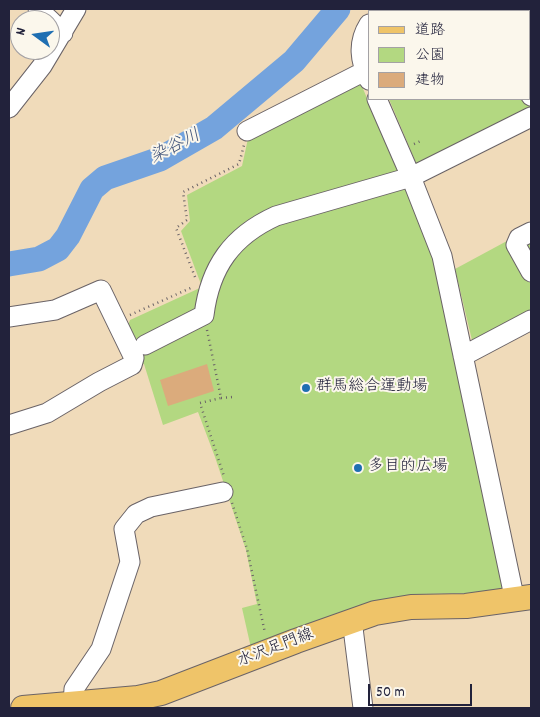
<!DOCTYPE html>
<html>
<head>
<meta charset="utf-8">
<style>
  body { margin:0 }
  #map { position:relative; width:540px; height:717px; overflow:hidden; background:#f0dbba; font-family:Dekko,"Klee One",sans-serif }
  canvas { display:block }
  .frame { position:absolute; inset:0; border:10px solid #22223b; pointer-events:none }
  .legend { position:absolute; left:368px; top:10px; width:162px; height:90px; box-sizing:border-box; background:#fbf7ec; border:1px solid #a4a2a5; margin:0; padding:6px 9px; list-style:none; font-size:15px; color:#22223b }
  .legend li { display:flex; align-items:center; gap:10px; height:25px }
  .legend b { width:25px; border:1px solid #a4a2a5 }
  .north { position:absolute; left:10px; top:10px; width:50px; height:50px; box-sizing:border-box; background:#fbf7ec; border:1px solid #a4a2a5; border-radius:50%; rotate:284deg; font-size:14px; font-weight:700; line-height:20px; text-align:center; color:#22223b }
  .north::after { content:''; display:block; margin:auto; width:18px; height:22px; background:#1f6fb2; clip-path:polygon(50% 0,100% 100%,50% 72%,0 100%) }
  .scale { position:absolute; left:368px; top:684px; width:104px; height:22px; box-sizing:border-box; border:2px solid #22223b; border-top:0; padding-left:6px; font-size:15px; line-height:18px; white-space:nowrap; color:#22223b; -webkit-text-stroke:4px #fbf7ec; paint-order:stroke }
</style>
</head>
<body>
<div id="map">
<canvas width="540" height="717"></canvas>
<div class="frame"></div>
<ul class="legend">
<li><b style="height:6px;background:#efc469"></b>道路</li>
<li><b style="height:14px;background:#b3d881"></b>公園</li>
<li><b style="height:14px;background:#dbab7c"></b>建物</li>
</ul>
<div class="north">N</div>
<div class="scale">50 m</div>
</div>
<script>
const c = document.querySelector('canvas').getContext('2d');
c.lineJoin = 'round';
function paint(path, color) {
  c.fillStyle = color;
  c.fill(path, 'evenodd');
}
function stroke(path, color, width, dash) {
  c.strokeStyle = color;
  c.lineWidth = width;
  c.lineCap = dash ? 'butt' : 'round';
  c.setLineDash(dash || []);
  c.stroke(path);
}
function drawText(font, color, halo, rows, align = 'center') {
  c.font = font + ' Dekko,"Klee One",sans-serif';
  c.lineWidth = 4;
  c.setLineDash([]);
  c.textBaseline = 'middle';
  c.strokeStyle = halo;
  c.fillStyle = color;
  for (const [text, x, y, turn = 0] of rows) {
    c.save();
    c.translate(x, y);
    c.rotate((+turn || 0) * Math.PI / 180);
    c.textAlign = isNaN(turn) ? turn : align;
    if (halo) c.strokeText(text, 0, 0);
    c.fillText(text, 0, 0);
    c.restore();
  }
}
const green = new Path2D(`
  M 417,9 L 531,9 L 531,107 L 420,164 L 416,163 L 389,99 L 529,99 L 529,11 L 412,11 Z
  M 353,81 L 361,84 L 433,254 L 504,588 L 501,593 L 419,594 L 395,597 L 363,606 L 251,648 L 242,608 L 257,604 L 246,550 L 215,457 L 198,412 L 163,425 L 144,364 L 141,364 L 126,330 L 130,320 L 202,287 L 181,231 L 190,221 L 187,195 L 242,166 L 249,134 Z
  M 531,228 L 531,325 L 476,357 L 455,269 Z`);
const river = new Path2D(`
  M 9,264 L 39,259 L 58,249 L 68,236 L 92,189 L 105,178 L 160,159 L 214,128 L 294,61 L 338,9`);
const building = new Path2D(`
  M 207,364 L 214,391 L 168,406 L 160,380 Z`);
const path = new Path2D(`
  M 508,9 L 509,11
  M 529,50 L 531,55
  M 414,144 L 423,140
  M 195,277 L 176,228 L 187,220 L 183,192 L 239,164 L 244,145
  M 130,315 L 193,287
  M 207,330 L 221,398 L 200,403 L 224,476
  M 221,398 L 233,397
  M 232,503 L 247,549 L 265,633`);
const minor = new Path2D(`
  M 38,9 L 50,20
  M 483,9 L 486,11
  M 389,11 L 393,9
  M 50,20 L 63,33
  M 369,24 C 357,43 360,61 369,80
  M 529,92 L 531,96
  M 377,99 L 411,177 L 442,256 L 515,601
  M 9,108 L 42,66 L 76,9
  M 247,131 L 365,71
  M 531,232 L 519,238 L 516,245 L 531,272
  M 9,317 L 55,310 L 101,290 L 134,358 L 132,365 L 99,382 L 47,413 L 9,425
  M 145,345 L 204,315 C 210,267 232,236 276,216 L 411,177 L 531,117
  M 463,356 L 531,320
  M 350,621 L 353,628 L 363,708
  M 73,704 L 74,689 L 101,649 L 130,562 L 124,529 L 136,514 L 151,507 L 223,492`);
const major = new Path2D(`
  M 23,708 L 138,698 L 161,693 L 296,641 L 375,613 L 411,607 L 466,606 L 531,597`);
const markers = [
  [306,388,5,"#1f6fb2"],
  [358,468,5,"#1f6fb2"]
];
const poiNames = [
  ["群馬総合運動場",316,388],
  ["多目的広場",368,468]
];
const streetNames = [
  ["水沢足門線",276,649,-21]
];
const waterNames = [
  ["染谷川",176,148,-27]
];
paint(green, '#b3d881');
stroke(river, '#74a3dd', 25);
paint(building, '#dbab7c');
stroke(minor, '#6a6367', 21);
stroke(major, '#6a6367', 26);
stroke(path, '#6a6367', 2.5, [1, 4]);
stroke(minor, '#fff', 19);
stroke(major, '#efc469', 24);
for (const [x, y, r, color] of markers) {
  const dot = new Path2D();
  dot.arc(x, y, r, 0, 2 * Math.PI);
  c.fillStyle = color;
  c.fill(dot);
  stroke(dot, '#fbf7ec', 2);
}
drawText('16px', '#22223b', '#fbf7ec', poiNames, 'left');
drawText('16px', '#22223b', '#fbf7ec', streetNames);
drawText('italic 18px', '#43567c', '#fbf7ec', waterNames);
</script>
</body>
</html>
